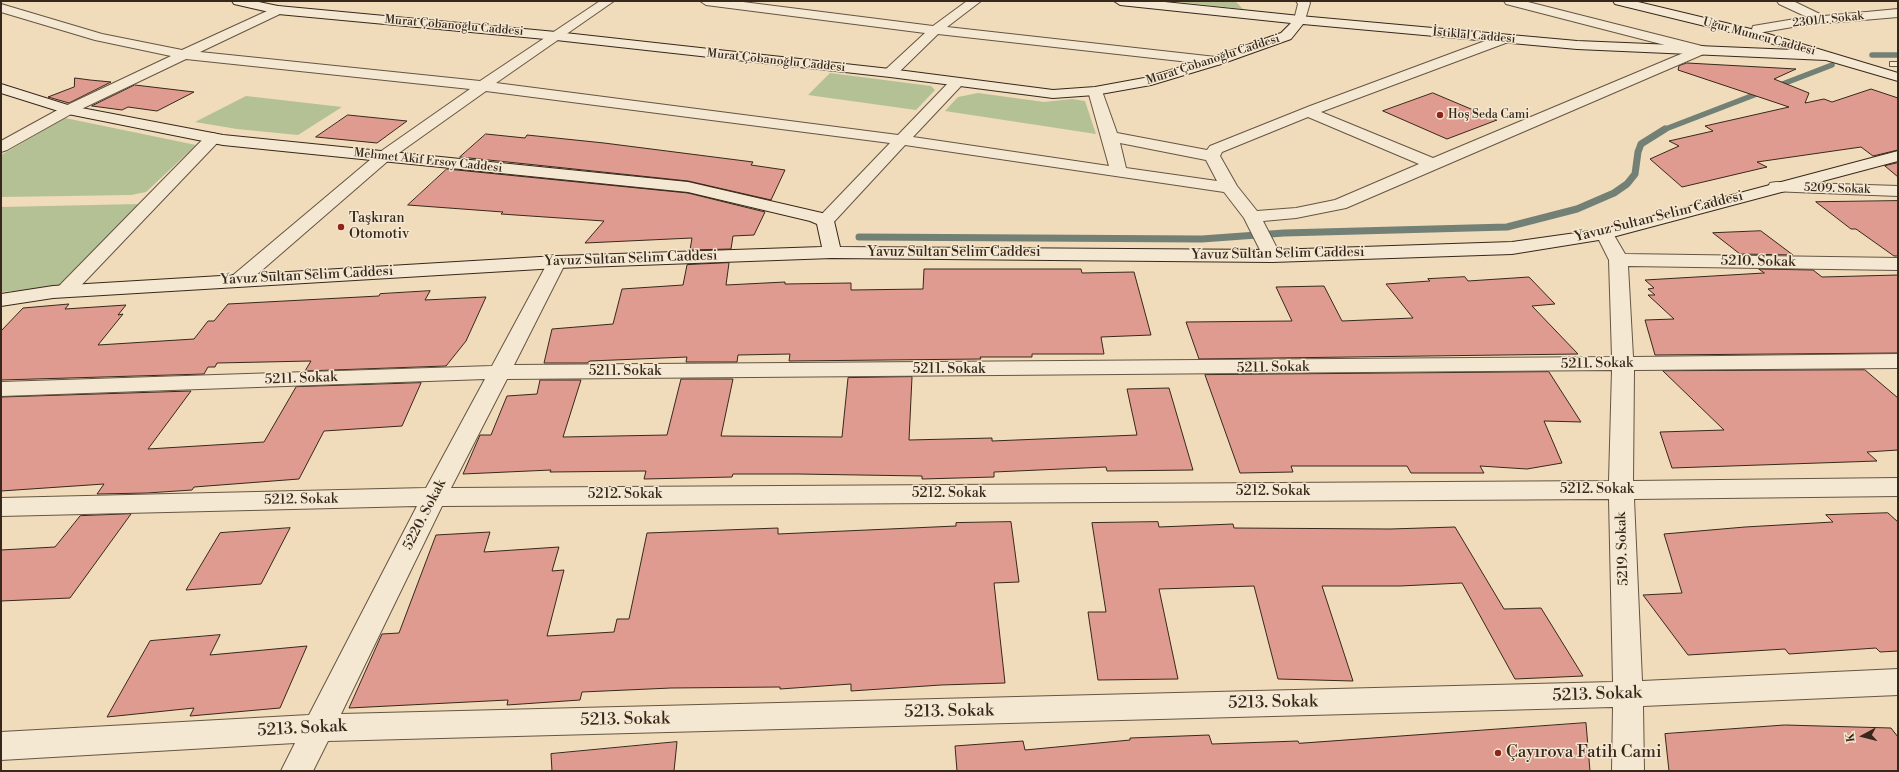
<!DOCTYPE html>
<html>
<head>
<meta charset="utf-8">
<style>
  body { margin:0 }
  #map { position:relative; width:1899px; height:772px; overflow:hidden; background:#f0dbba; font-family:"Libre Bodoni",serif }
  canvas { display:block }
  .frame { position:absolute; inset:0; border:2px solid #37281b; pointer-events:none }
  .north { position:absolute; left:1843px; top:716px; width:40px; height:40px; -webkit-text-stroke:3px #f5e8d2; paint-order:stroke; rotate:263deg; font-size:11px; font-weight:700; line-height:16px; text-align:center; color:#37281b }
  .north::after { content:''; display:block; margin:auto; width:14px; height:18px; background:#37281b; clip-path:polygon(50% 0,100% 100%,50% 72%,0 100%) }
</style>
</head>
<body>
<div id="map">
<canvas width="1899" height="772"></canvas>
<div class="frame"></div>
<div class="north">K</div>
</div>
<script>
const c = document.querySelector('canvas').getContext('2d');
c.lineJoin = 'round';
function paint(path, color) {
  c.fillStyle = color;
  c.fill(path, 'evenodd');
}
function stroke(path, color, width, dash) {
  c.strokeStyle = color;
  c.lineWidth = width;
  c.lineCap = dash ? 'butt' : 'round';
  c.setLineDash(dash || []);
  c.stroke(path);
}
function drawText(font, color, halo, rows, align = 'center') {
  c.font = font + ' "Libre Bodoni",serif';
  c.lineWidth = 3;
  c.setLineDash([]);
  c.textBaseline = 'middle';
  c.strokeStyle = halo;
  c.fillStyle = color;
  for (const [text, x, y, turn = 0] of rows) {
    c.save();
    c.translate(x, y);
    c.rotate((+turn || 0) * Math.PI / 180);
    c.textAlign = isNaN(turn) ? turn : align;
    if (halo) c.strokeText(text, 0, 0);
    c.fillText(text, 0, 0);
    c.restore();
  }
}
const green = new Path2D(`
  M 1169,1 L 1235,1 L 1243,9 Z
  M 830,73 L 931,86 L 935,90 L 916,110 L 808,95 Z
  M 978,93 L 1044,102 L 1072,99 L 1085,101 L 1096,134 L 945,111 L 958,97 Z
  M 246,96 L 342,107 L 298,135 L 237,129 L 195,122 Z
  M 65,118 L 196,145 L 146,192 L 131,195 L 1,197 L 1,155 Z
  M 140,204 L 59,287 L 1,292 L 1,207 Z`);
const streamFar1 = new Path2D(`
  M 1872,55 L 1898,55
  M 1663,130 L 1832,65`);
const stream = new Path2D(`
  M 859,237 L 1202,239 L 1284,233 L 1507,227 L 1577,209 L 1614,193 L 1627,184 L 1635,174 L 1638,152 L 1641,144 L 1665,129`);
const building = new Path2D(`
  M 1687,63 L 1796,69 L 1774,79 L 1809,93 L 1805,103 L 1824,99 L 1832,102 L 1871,89 L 1898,98 L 1898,150 L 1873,156 L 1861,147 L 1757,162 L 1767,167 L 1682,187 L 1650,159 L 1679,146 L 1669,141 L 1713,131 L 1705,126 L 1789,107 L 1678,70 L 1679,66 Z
  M 75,78 L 90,80 L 111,82 L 69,103 L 48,97 L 74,87 Z
  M 135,85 L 194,92 L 157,111 L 128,107 L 122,110 L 92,106 Z
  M 1433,93 L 1497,120 L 1447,139 L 1383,111 Z
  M 348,115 L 407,121 L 377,143 L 316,137 Z
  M 486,134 L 525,138 L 527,135 L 604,143 L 753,162 L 751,165 L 785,170 L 771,200 L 688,181 L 460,157 Z
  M 1898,163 L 1898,177 L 1885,166 Z
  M 447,169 L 688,193 L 765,212 L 754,235 L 733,236 L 731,249 L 690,250 L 692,238 L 585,243 L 604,221 L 501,214 L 503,212 L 408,205 Z
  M 1898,201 L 1898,256 L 1894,256 L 1856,229 L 1851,229 L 1816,202 Z
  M 1761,231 L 1793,255 L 1740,254 L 1713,233 Z
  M 729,263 L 726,285 L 785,282 L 785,284 L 851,283 L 851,290 L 923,289 L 924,269 L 1081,269 L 1082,273 L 1134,272 L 1151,335 L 1101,337 L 1104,354 L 1032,354 L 1032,357 L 980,357 L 981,359 L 789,361 L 790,354 L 738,355 L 737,362 L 686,362 L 687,357 L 590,361 L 587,363 L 544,363 L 552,329 L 613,324 L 622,289 L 683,285 L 687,265 Z
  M 1759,269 L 1813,270 L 1822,277 L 1898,275 L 1898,353 L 1655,355 L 1645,320 L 1674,319 L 1648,295 L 1655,295 L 1648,289 L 1654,288 L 1645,280 L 1764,273 Z
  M 1465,277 L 1468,281 L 1529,277 L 1555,304 L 1532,306 L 1578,354 L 1199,359 L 1186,322 L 1292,321 L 1276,287 L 1324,286 L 1342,321 L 1413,318 L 1386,284 L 1430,281 L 1428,279 Z
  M 430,291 L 425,300 L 486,297 L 466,341 L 446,366 L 305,371 L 311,361 L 217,363 L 215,367 L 208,367 L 204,374 L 1,380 L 1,331 L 23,308 L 69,304 L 65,309 L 126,305 L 118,315 L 123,314 L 98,345 L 194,339 L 208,321 L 214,321 L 228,304 L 379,296 L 380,294 Z
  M 1865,370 L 1898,398 L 1898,450 L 1867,452 L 1877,461 L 1672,468 L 1660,432 L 1724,430 L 1663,371 Z
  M 1549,372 L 1581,422 L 1544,421 L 1562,463 L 1527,469 L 1480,466 L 1484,473 L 1411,473 L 1407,466 L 1291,466 L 1293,472 L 1240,473 L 1205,375 Z
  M 912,377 L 909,440 L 992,438 L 992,441 L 1137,435 L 1127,389 L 1169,388 L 1193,470 L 1107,471 L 1106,467 L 994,472 L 994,477 L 922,479 L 922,476 L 798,474 L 733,474 L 732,477 L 644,479 L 646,471 L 550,472 L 551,470 L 463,474 L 480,435 L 491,435 L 507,396 L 537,394 L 540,380 L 581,380 L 563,437 L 667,435 L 681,379 L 733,379 L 721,436 L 842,437 L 848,378 Z
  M 421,383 L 402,426 L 324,431 L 299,479 L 194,487 L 192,490 L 147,493 L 97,494 L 104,484 L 1,491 L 1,397 L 191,391 L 148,449 L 264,442 L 296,387 Z
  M 1888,513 L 1898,522 L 1898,651 L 1880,652 L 1876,648 L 1789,654 L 1785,649 L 1688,655 L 1643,595 L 1682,593 L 1664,534 L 1745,527 L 1833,522 L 1826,515 Z
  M 131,514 L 70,598 L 1,601 L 1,550 L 55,547 L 80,516 Z
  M 1011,522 L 1019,582 L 994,583 L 1005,683 L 941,685 L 851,691 L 851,684 L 780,689 L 780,687 L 671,688 L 582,692 L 580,700 L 507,705 L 508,700 L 349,708 L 382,634 L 399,633 L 436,535 L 490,532 L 484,552 L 559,547 L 552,571 L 564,570 L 547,636 L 614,632 L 617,619 L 629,619 L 647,533 L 778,528 L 778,534 L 956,526 L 956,523 Z
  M 1158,522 L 1159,527 L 1233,524 L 1234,528 L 1390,529 L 1455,527 L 1504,609 L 1541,608 L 1583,676 L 1515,679 L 1462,583 L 1400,586 L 1322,586 L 1353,681 L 1278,679 L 1254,586 L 1159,589 L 1178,679 L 1098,680 L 1088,612 L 1106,612 L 1092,523 Z
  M 290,528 L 261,584 L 186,590 L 220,533 Z
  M 220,635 L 210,655 L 307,646 L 280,708 L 190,716 L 194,708 L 107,717 L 150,641 Z
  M 1586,723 L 1590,771 L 957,771 L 955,746 L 1023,741 L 1025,750 L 1130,740 L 1130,738 L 1209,735 L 1212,744 L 1298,741 L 1299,743 Z
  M 1785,725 L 1891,728 L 1898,737 L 1898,771 L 1669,771 L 1665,734 Z
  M 677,742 L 674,771 L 552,771 L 551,754 Z`);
const lane = new Path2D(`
  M 1890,62 L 1898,62 L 1898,66 L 1890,66 Z`);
const street = new Path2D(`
  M 600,1 L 614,1 L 496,83 L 898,135 L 951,80 L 961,80 L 963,83 L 961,86 L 913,137 L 1109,166 L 1088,91 L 1090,88 L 1100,88 L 1102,91 L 1117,133 L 1207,150 L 1210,146 L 1310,106 L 1501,35 L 1511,35 L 1513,38 L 1511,41 L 1321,112 L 1433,158 L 1688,51 L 1506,4 L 1504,1 L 1524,1 L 1706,47 L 1708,50 L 1706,53 L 1346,208 L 1296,218 L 1263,221 L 1281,256 L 1279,260 L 1272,262 L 1265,260 L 1244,218 L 1224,192 L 905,145 L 831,225 L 825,226 L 819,225 L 816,221 L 819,217 L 890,143 L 486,91 L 389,160 L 246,284 L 239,286 L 232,284 L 229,280 L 232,276 L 377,154 L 470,89 L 186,59 L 73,113 L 7,150 L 1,152 L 1,141 L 63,107 L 171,56 L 95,40 L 1,12 L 1,4 L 102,34 L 182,50 L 278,6 L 282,7 L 284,10 L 282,13 L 200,52 L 480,81 ZM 1308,117 L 1419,164 L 1335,200 L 1296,208 L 1257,211 L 1237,186 L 1220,156 L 1222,152 ZM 1120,143 L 1206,160 L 1217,181 L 1126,168 Z
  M 700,1 L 735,1 L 933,26 L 967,1 L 981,1 L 947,27 L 1216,57 L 1221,58 L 1223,61 L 1221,64 L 1216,65 L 938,34 L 895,76 L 885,76 L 883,73 L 885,70 L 925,33 L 706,5 Z
  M 1296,1 L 1309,1 L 1310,3 L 1304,23 L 1296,23 L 1294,20 L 1298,4 Z
  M 1777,1 L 1793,1 L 1824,16 L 1898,9 L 1898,17 L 1804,25 L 1758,33 L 1753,32 L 1752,29 L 1753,26 L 1807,17 L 1779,4 Z
  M 213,133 L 219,135 L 221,138 L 219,141 L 72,295 L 65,297 L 58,295 L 55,291 L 58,287 L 207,135 Z
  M 1776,182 L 1898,186 L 1898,196 L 1770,191 L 1768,187 L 1770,183 Z
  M 1605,229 L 1611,230 L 1625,254 L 1898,258 L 1898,270 L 1628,266 L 1633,357 L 1898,354 L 1898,368 L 1634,370 L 1633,481 L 1898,478 L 1898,496 L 1634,499 L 1642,681 L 1898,669 L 1898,695 L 1643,706 L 1644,771 L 1612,771 L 1613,707 L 328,741 L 313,771 L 281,771 L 295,743 L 1,760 L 1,732 L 309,715 L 417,506 L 1,516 L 1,498 L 426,488 L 485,379 L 1,396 L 1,382 L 492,366 L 548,262 L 550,258 L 557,256 L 564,258 L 566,262 L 514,365 L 1612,357 L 1609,260 L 1596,234 L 1599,230 ZM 1612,370 L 1609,481 L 451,488 L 507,379 ZM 1609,499 L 1613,682 L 341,714 L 442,506 Z`);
const secondary = new Path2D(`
  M 232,1 L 254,1 L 278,6 L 556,32 L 890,69 L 1053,90 L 1095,87 L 1144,78 L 1211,58 L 1281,33 L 1291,23 L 1120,5 L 1114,1 L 1155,1 L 1300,16 L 1577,41 L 1794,50 L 1746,36 L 1615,4 L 1613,1 L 1634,1 L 1755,30 L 1898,73 L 1898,81 L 1826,60 L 1577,49 L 1303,24 L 1291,39 L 1221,64 L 1151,85 L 1095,95 L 1053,98 L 890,77 L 556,40 L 278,14 L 234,4 Z
  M 1,84 L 71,106 L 223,135 L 688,182 L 822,213 L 831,217 L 834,221 L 840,247 L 1272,250 L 1512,242 L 1604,229 L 1898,151 L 1898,161 L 1605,239 L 1512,254 L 1272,262 L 832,258 L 557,268 L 53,298 L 1,306 L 1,294 L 53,286 L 557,256 L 822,247 L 817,224 L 810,221 L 688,192 L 223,145 L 68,114 L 1,93 Z`);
const markers = [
  [1440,115,4,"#8f2418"],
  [341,227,4,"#8f2418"],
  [1498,753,4,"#8f2418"]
];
const farStreetnames = [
  ["2301/1. Sokak",1828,20,-6],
  ["Murat Çobanoğlu Caddesi",454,26,5],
  ["İstiklal Caddesi",1474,36,5],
  ["Uğur Mumcu Caddesi",1759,37,15],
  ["Murat Çobanoğlu Caddesi",1213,60,-18],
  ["Murat Çobanoğlu Caddesi",776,61,6],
  ["Mehmet Akif Ersoy Caddesi",428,161,6],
  ["5209. Sokak",1837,189,2]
];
const farPoinames = [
  ["Hoş Seda Cami",1448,115]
];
const streetNames = [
  ["Yavuz Sultan Selim Caddesi",1659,217,-14],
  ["Yavuz Sultan Selim Caddesi",954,253],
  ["Yavuz Sultan Selim Caddesi",1278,254,-1],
  ["Yavuz Sultan Selim Caddesi",631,259,-2],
  ["5210. Sokak",1758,262,1],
  ["Yavuz Sultan Selim Caddesi",307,276,-3],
  ["5211. Sokak",1597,364,-1],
  ["5211. Sokak",1273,368,-1],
  ["5211. Sokak",949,370],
  ["5211. Sokak",625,372],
  ["5211. Sokak",301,379,-2],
  ["5212. Sokak",1597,490],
  ["5212. Sokak",1273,492],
  ["5212. Sokak",949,494],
  ["5212. Sokak",625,495],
  ["5212. Sokak",301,500,-1],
  ["5220. Sokak",425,515,-63],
  ["5219. Sokak",1623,549,-92]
];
const poiNames = [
  ["Taşkıran",349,219],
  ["Otomotiv",349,235]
];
const nearStreetnames = [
  ["5213. Sokak",1597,695,-2],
  ["5213. Sokak",1273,703,-1],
  ["5213. Sokak",949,712,-1],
  ["5213. Sokak",625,720,-1],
  ["5213. Sokak",302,729,-3]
];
const nearPoinames = [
  ["Çayırova Fatih Cami",1506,753]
];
paint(green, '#b4c194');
stroke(streamFar1, '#728075', 5.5);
stroke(stream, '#728075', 7);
paint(building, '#df9b8f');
stroke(building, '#37281b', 1);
stroke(lane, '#655543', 2);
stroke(street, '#655543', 2);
stroke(secondary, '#37281b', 2);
paint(lane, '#f5e8d2');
paint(street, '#f5e8d2');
paint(secondary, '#f5e8d2');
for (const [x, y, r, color] of markers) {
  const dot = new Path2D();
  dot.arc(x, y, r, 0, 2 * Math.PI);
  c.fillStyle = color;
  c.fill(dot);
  stroke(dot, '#f5e8d2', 1.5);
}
drawText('12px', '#37281b', '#f5e8d2', farStreetnames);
drawText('12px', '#37281b', '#f5e8d2', farPoinames, 'left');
drawText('14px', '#37281b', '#f5e8d2', streetNames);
drawText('14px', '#37281b', '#f5e8d2', poiNames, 'left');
drawText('17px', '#37281b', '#f5e8d2', nearStreetnames);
drawText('17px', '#37281b', '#f5e8d2', nearPoinames, 'left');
</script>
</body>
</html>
